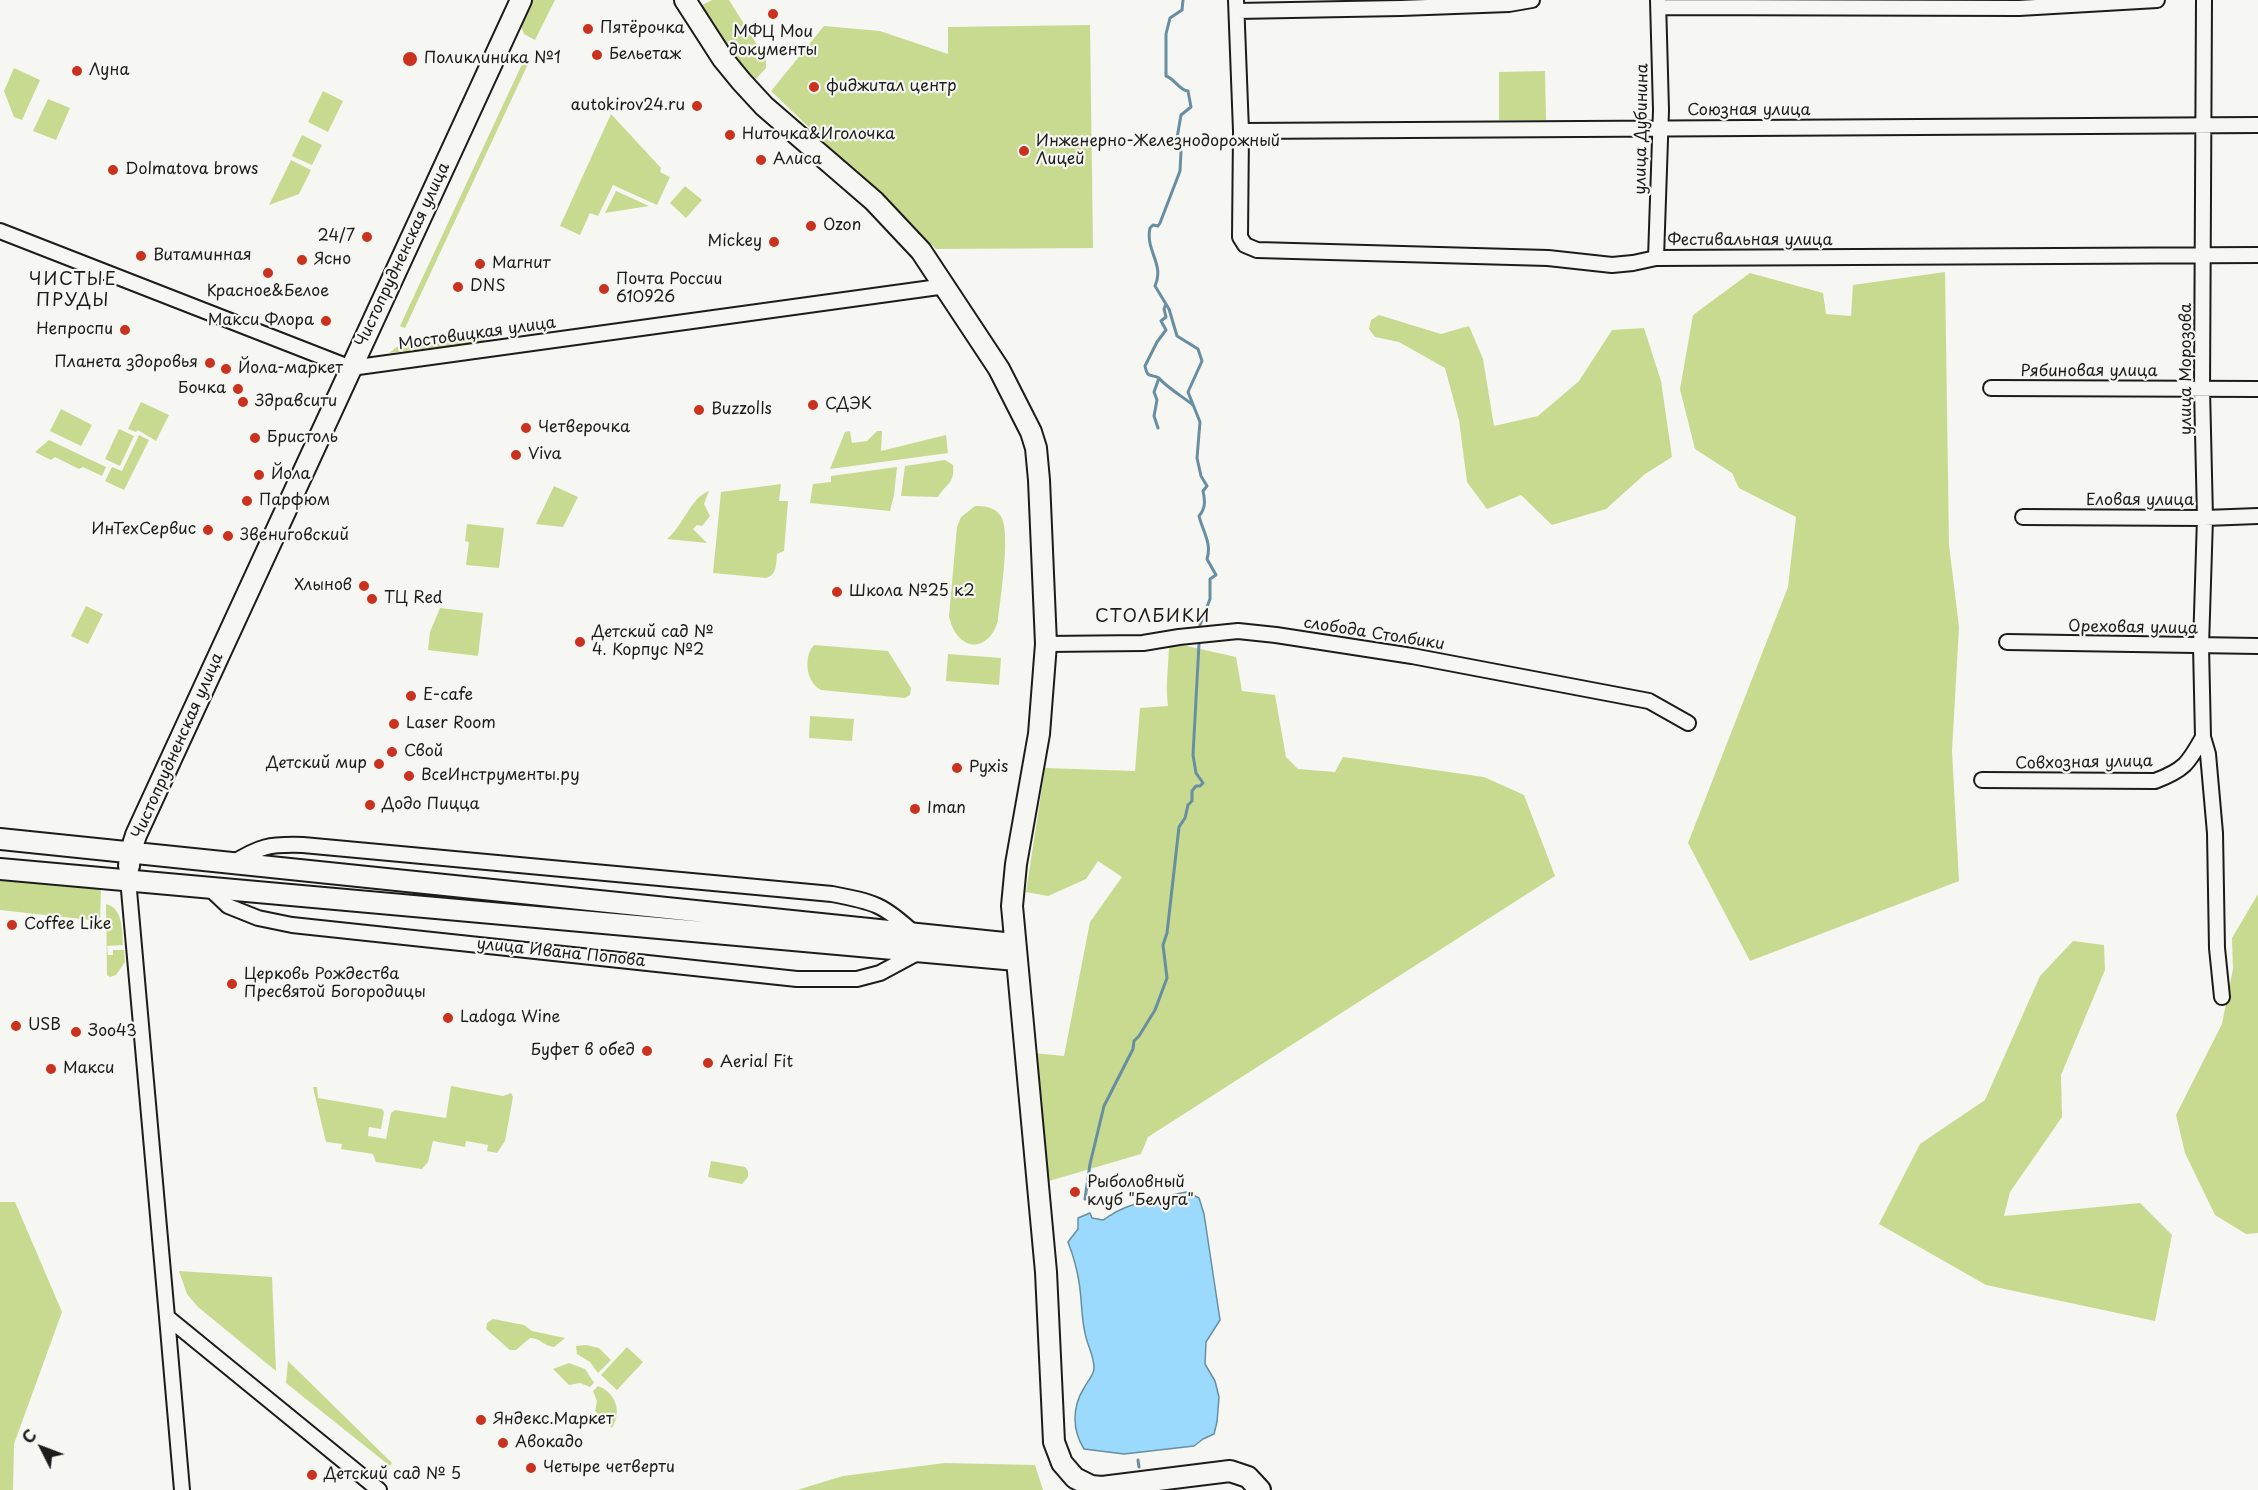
<!DOCTYPE html>
<html>
<head>
<meta charset="utf-8">
<style>
  body { margin:0 }
  #map { position:relative; width:2258px; height:1490px; overflow:hidden; background:#f6f6f2; font-family:"Playpen Sans",sans-serif }
  canvas { display:block }
  .north { position:absolute; left:12px; top:1418px; width:60px; height:60px; -webkit-text-stroke:4px #f6f6f2; paint-order:stroke; rotate:312deg; font-size:16px; font-weight:700; line-height:24px; text-align:center; color:#1c1c1c }
  .north::after { content:''; display:block; margin:auto; width:21px; height:27px; background:#1c1c1c; clip-path:polygon(50% 0,100% 100%,50% 72%,0 100%) }
</style>
</head>
<body>
<div id="map">
<canvas width="2258" height="1490"></canvas>
<div class="north">С</div>
</div>
<script>
const c = document.querySelector('canvas').getContext('2d');
c.lineJoin = 'round';
function paint(path, color) {
  c.fillStyle = color;
  c.fill(path, 'evenodd');
}
function stroke(path, color, width, dash) {
  c.strokeStyle = color;
  c.lineWidth = width;
  c.lineCap = dash ? 'butt' : 'round';
  c.setLineDash(dash || []);
  c.stroke(path);
}
function drawText(font, color, halo, rows, align = 'center') {
  c.font = font + ' "Playpen Sans",sans-serif';
  c.lineWidth = 4.5;
  c.setLineDash([]);
  c.textBaseline = 'middle';
  c.strokeStyle = halo;
  c.fillStyle = color;
  for (const [text, x, y, turn = 0] of rows) {
    c.save();
    c.translate(x, y);
    c.rotate((+turn || 0) * Math.PI / 180);
    c.textAlign = isNaN(turn) ? turn : align;
    if (halo) c.strokeText(text, 0, 0);
    c.fillText(text, 0, 0);
    c.restore();
  }
}
const green = new Path2D(`
  M 533,0 L 555,0 L 535,40 L 524,34 L 521,26 Z
  M 712,0 L 729,0 L 766,59 L 766,68 L 755,80 L 752,80 L 733,56 L 700,6 Z
  M 1090,25 L 1093,248 L 936,249 L 771,91 L 824,26 L 880,31 L 948,54 L 948,27 Z
  M 523,62 L 528,64 L 405,328 L 400,326 Z
  M 14,68 L 40,80 L 22,120 L 14,117 L 4,91 Z
  M 1545,71 L 1546,120 L 1499,120 L 1499,72 Z
  M 323,91 L 343,101 L 328,132 L 308,122 Z
  M 48,99 L 70,108 L 56,140 L 33,131 Z
  M 611,114 L 661,168 L 660,172 L 670,177 L 657,205 L 613,185 L 598,216 L 590,213 L 580,235 L 560,226 Z
  M 302,135 L 322,145 L 312,165 L 292,156 Z
  M 291,160 L 311,170 L 299,194 L 269,205 Z
  M 685,186 L 702,200 L 686,218 L 670,203 Z
  M 616,191 L 649,206 L 605,213 Z
  M 1945,272 L 1949,545 L 1959,627 L 1952,751 L 1959,881 L 1750,961 L 1688,843 L 1788,587 L 1796,517 L 1739,488 L 1732,473 L 1695,449 L 1680,389 L 1693,315 L 1750,273 L 1823,293 L 1826,314 L 1851,316 L 1853,285 Z
  M 1379,315 L 1441,334 L 1469,326 L 1483,359 L 1494,426 L 1538,416 L 1579,381 L 1612,330 L 1644,328 L 1661,381 L 1672,457 L 1645,474 L 1606,509 L 1552,525 L 1521,495 L 1487,509 L 1467,482 L 1459,420 L 1445,368 L 1399,342 L 1375,337 L 1369,329 L 1371,320 Z
  M 486,334 L 487,337 L 483,342 L 389,353 L 401,344 Z
  M 141,402 L 169,415 L 156,441 L 138,430 L 136,432 L 128,429 Z
  M 61,409 L 92,425 L 81,446 L 50,431 Z
  M 119,429 L 134,436 L 120,466 L 105,459 Z
  M 850,431 L 852,443 L 867,441 L 877,431 L 882,431 L 881,451 L 946,435 L 948,453 L 830,469 L 845,432 Z
  M 139,435 L 149,440 L 124,490 L 105,481 L 112,467 L 122,471 Z
  M 49,440 L 106,467 L 102,476 L 83,467 L 79,469 L 55,457 L 51,460 L 35,452 Z
  M 945,460 L 953,465 C 955,484 946,483 938,497 L 901,496 L 905,466 Z
  M 897,467 L 894,495 L 890,511 L 810,503 L 813,484 L 831,482 L 831,476 Z
  M 781,484 L 779,501 L 788,501 L 784,551 L 777,554 C 776,564 777,575 766,578 L 713,573 L 721,492 Z
  M 554,486 L 578,497 L 563,527 L 536,524 Z
  M 709,491 L 704,504 L 710,516 L 702,526 L 697,525 L 693,529 L 707,543 L 667,539 C 684,525 690,498 709,491 Z
  M 975,506 C 985,506 994,507 1000,515 C 1012,529 1000,600 998,621 C 987,656 956,650 949,616 L 957,527 L 961,517 Z
  M 467,524 L 504,528 L 499,568 L 466,565 L 469,542 L 465,541 Z
  M 86,606 L 103,614 L 88,644 L 71,636 Z
  M 440,608 L 483,613 L 478,656 L 428,650 L 430,632 Z
  M 1169,642 L 1236,657 L 1242,691 L 1275,695 L 1286,757 L 1298,769 L 1335,772 L 1343,757 L 1484,777 L 1524,795 L 1555,876 L 1148,1137 L 1141,1154 L 1049,1181 L 1033,1053 L 1064,1056 L 1090,922 L 1122,877 L 1098,861 L 1086,879 L 1048,896 L 1026,892 L 1045,768 L 1135,771 L 1140,708 L 1168,706 C 1165,685 1169,664 1169,642 Z
  M 814,645 L 888,651 L 911,688 L 910,695 L 905,698 L 821,690 C 806,682 803,657 814,645 Z
  M 948,654 L 1001,658 L 999,685 L 946,681 Z
  M 810,716 L 854,719 L 852,741 L 809,738 Z
  M 0,877 L 101,888 L 100,921 L 0,910 Z
  M 2258,894 L 2258,1233 L 2246,1234 L 2215,1215 L 2185,1153 L 2176,1115 L 2222,1024 L 2233,969 L 2232,938 Z
  M 106,904 C 123,908 122,930 123,945 L 107,946 L 108,955 L 113,955 L 113,950 L 124,950 L 125,962 L 116,975 L 110,977 L 107,975 Z
  M 2073,941 L 2104,945 L 2105,970 L 2061,1075 L 2062,1117 L 2010,1192 L 2004,1216 L 2140,1203 L 2172,1235 L 2155,1321 L 1986,1285 L 1879,1224 L 1920,1144 L 1985,1100 L 2040,976 Z
  M 451,1086 L 503,1096 L 511,1093 L 513,1097 L 505,1141 L 497,1153 L 487,1151 L 488,1145 L 466,1141 L 465,1147 L 433,1141 L 428,1162 L 422,1169 L 376,1162 L 373,1154 L 341,1149 L 342,1144 L 326,1142 L 313,1087 L 317,1087 L 318,1098 L 382,1109 L 384,1112 L 381,1129 L 369,1127 L 368,1136 L 386,1139 L 391,1113 L 395,1110 L 446,1118 Z
  M 711,1161 L 745,1167 L 748,1171 L 748,1177 L 742,1184 L 708,1177 Z
  M 0,1202 L 15,1202 L 62,1312 L 14,1444 L 13,1490 L 0,1490 Z
  M 179,1271 L 272,1277 L 276,1371 L 198,1307 L 187,1294 Z
  M 493,1319 L 524,1325 L 532,1331 L 565,1338 L 554,1347 C 544,1346 540,1338 530,1338 L 516,1350 L 510,1350 L 486,1329 L 487,1323 Z
  M 586,1345 L 599,1348 L 611,1360 L 598,1373 L 590,1362 L 577,1354 L 576,1346 Z
  M 627,1347 L 643,1362 L 617,1390 L 601,1375 Z
  M 288,1361 L 392,1463 L 390,1466 L 286,1383 Z
  M 569,1363 L 585,1369 L 594,1383 L 590,1387 L 580,1383 L 569,1385 L 553,1369 Z
  M 598,1386 C 616,1393 622,1411 612,1428 L 595,1411 L 597,1401 L 593,1391 Z
  M 945,1463 L 1035,1465 L 1043,1490 L 797,1490 L 843,1476 Z`);
const water = new Path2D(`
  M 1187,1192 L 1199,1198 L 1204,1214 L 1220,1320 L 1206,1342 L 1205,1364 L 1215,1381 L 1219,1397 L 1217,1422 L 1214,1434 L 1203,1439 L 1194,1446 L 1124,1454 L 1084,1449 C 1072,1430 1072,1407 1084,1388 C 1087,1382 1094,1375 1094,1368 C 1094,1355 1087,1345 1085,1333 C 1081,1316 1082,1299 1079,1282 C 1077,1269 1073,1255 1068,1242 L 1078,1229 L 1078,1218 L 1090,1213 L 1092,1218 L 1103,1220 C 1106,1219 1108,1216 1111,1215 C 1128,1203 1166,1196 1187,1192 Z`);
const stream = new Path2D(`
  M 1183,0 L 1182,10 L 1170,18 L 1166,34 L 1166,76 C 1175,79 1180,91 1188,91 L 1191,107 L 1181,115 L 1177,138 L 1181,152 L 1180,171 L 1160,223 L 1158,226 L 1153,225 L 1150,228 C 1145,251 1165,264 1155,286 L 1169,309 L 1177,336 L 1198,349 L 1202,361 L 1188,392 L 1200,422 L 1197,458 L 1201,476 L 1207,486 L 1203,491 C 1205,500 1206,508 1199,516 C 1203,532 1212,543 1207,559 L 1216,575 L 1210,579 L 1210,599 L 1200,625
  M 1159,378 C 1165,386 1183,397 1193,405
  M 1158,428 L 1154,416 L 1157,400 L 1154,392 L 1159,378 C 1151,373 1148,380 1145,366 L 1157,342 L 1166,330 L 1161,321 L 1166,317 L 1164,309 L 1166,304
  M 1085,1199 L 1090,1164 L 1104,1106 L 1133,1049 L 1134,1041 L 1139,1036 L 1155,1010 L 1167,978 L 1163,945 L 1167,933 L 1179,827 L 1185,818 L 1188,805 L 1192,801 L 1192,791 L 1196,786 L 1200,786 L 1203,783 L 1196,773 L 1193,755 L 1199,644
  M 1138,1460 L 1139,1467`);
const minor = new Path2D(`
  M 1236,0 L 1241,131 L 1240,237 L 1245,245 L 1257,250 L 1548,258 L 1612,265 L 1633,263 L 1656,258 L 2258,255
  M 2204,0 L 2202,389 L 2205,518 L 2201,646 L 2203,737 L 2208,754 L 2215,833 L 2217,948 L 2222,997
  M 1659,7 L 2019,8 L 2157,0
  M 1237,11 L 1401,8 L 1509,4 L 1532,0
  M 1241,131 L 2258,125
  M 0,231 L 351,368 L 946,286
  M 1656,258 L 1661,110 L 1658,0
  M 1991,388 L 2258,389
  M 2023,517 L 2205,518 L 2258,516
  M 2007,642 L 2258,646
  M 1046,644 L 1143,643 L 1179,637 L 1238,631 L 1276,635 L 1412,656 L 1649,701 L 1688,723
  M 1982,780 L 2155,781 C 2184,770 2188,764 2203,737
  M 231,864 C 260,846 269,844 303,845 L 832,894 C 874,902 883,904 915,934
  M 128,879 L 167,1317 L 379,1490
  M 208,887 L 228,906 L 258,918 L 292,925 L 797,979 L 857,979 L 880,973 L 919,952
  M 167,1317 L 182,1490`);
const secondary = new Path2D(`
  M 685,0 L 723,59 L 741,81 L 764,106 L 874,201 L 921,251 L 999,369 L 1031,432 L 1036,448 L 1039,480 L 1046,644 L 1039,734 L 1016,864 L 1012,906 L 1046,1272 L 1054,1442 L 1062,1463 L 1075,1478 L 1091,1486 L 1102,1487 L 1230,1471 L 1248,1477 L 1260,1490
  M 0,839 L 1014,944
  M 129,866 L 130,854 L 136,835 L 521,0
  M 0,869 L 1016,960`);
const markers = [
  [773,14,6,"#c8321e"],
  [588,29,6,"#c8321e"],
  [597,55,6,"#c8321e"],
  [410,59,8,"#c8321e"],
  [77,71,6,"#c8321e"],
  [814,87,6,"#c8321e"],
  [697,106,6,"#c8321e"],
  [730,135,6,"#c8321e"],
  [1024,151,6,"#c8321e"],
  [761,160,6,"#c8321e"],
  [113,170,6,"#c8321e"],
  [811,226,6,"#c8321e"],
  [367,237,6,"#c8321e"],
  [774,242,6,"#c8321e"],
  [141,256,6,"#c8321e"],
  [302,260,6,"#c8321e"],
  [480,264,6,"#c8321e"],
  [268,273,6,"#c8321e"],
  [458,287,6,"#c8321e"],
  [604,289,6,"#c8321e"],
  [326,321,6,"#c8321e"],
  [125,330,6,"#c8321e"],
  [210,363,6,"#c8321e"],
  [226,369,6,"#c8321e"],
  [238,389,6,"#c8321e"],
  [243,402,6,"#c8321e"],
  [813,405,6,"#c8321e"],
  [699,410,6,"#c8321e"],
  [526,428,6,"#c8321e"],
  [255,438,6,"#c8321e"],
  [516,455,6,"#c8321e"],
  [259,475,6,"#c8321e"],
  [247,501,6,"#c8321e"],
  [208,530,6,"#c8321e"],
  [228,536,6,"#c8321e"],
  [364,586,6,"#c8321e"],
  [837,592,6,"#c8321e"],
  [372,599,6,"#c8321e"],
  [580,642,6,"#c8321e"],
  [411,696,6,"#c8321e"],
  [394,724,6,"#c8321e"],
  [392,752,6,"#c8321e"],
  [379,764,6,"#c8321e"],
  [957,768,6,"#c8321e"],
  [409,776,6,"#c8321e"],
  [370,805,6,"#c8321e"],
  [915,809,6,"#c8321e"],
  [12,925,6,"#c8321e"],
  [232,984,6,"#c8321e"],
  [448,1018,6,"#c8321e"],
  [16,1026,6,"#c8321e"],
  [76,1032,6,"#c8321e"],
  [647,1051,6,"#c8321e"],
  [708,1063,6,"#c8321e"],
  [51,1069,6,"#c8321e"],
  [1075,1192,6,"#c8321e"],
  [481,1420,6,"#c8321e"],
  [503,1443,6,"#c8321e"],
  [531,1468,6,"#c8321e"],
  [312,1475,6,"#c8321e"]
];
const poiNames = [
  ["Пятёрочка",600,29],
  ["МФЦ Мои",773,33,"center"],
  ["документы",773,51,"center"],
  ["Бельетаж",609,55],
  ["Поликлиника №1",424,59],
  ["Луна",89,71],
  ["фиджитал центр",826,87],
  ["autokirov24.ru",685,106,"right"],
  ["Ниточка&Иголочка",742,135],
  ["Инженерно-Железнодорожный",1036,142],
  ["Лицей",1036,160],
  ["Алиса",773,160],
  ["Dolmatova brows",125,170],
  ["Ozon",823,226],
  ["24/7",355,237,"right"],
  ["Mickey",762,242,"right"],
  ["Витаминная",153,256],
  ["Ясно",314,260],
  ["Магнит",492,264],
  ["Почта России",616,280],
  ["610926",616,298],
  ["DNS",470,287],
  ["Красное&Белое",268,292,"center"],
  ["Макси Флора",314,321,"right"],
  ["Непроспи",113,330,"right"],
  ["Планета здоровья",198,363,"right"],
  ["Йола-маркет",238,369],
  ["Бочка",226,389,"right"],
  ["Здравсити",255,402],
  ["СДЭК",825,405],
  ["Buzzolls",711,410],
  ["Четверочка",538,428],
  ["Бристоль",267,438],
  ["Viva",528,455],
  ["Йола",271,475],
  ["Парфюм",259,501],
  ["ИнТехСервис",196,530,"right"],
  ["Звениговский",240,536],
  ["Хлынов",352,586,"right"],
  ["Школа №25 к2",849,592],
  ["ТЦ Red",384,599],
  ["Детский сад №",592,633],
  ["4. Корпус №2",592,651],
  ["E-cafe",423,696],
  ["Laser Room",406,724],
  ["Свой",404,752],
  ["Детский мир",367,764,"right"],
  ["Pyxis",969,768],
  ["ВсеИнструменты.ру",421,776],
  ["Додо Пицца",382,805],
  ["Iman",927,809],
  ["Coffee Like",24,925],
  ["Церковь Рождества",244,975],
  ["Пресвятой Богородицы",244,993],
  ["Ladoga Wine",460,1018],
  ["USB",28,1026],
  ["Зоо43",88,1032],
  ["Буфет в обед",635,1051,"right"],
  ["Aerial Fit",720,1063],
  ["Макси",63,1069],
  ["Рыболовный",1087,1183],
  ["клуб \"Белуга\"",1087,1201],
  ["Яндекс.Маркет",493,1420],
  ["Авокадо",515,1443],
  ["Четыре четверти",543,1468],
  ["Детский сад № 5",324,1475]
];
const streetNames = [
  ["Союзная улица",1749,111],
  ["улица Дубинина",1642,129,-89],
  ["Фестивальная улица",1750,241],
  ["Чистопрудненская улица",403,255,-65],
  ["Мостовицкая улица",477,334,-8],
  ["улица Морозова",2187,369,-90],
  ["Рябиновая улица",2089,372],
  ["Еловая улица",2140,501],
  ["Ореховая улица",2133,628,1],
  ["слобода Столбики",1374,634,9],
  ["Чистопрудненская улица",178,746,-66],
  ["Совхозная улица",2084,763,-1],
  ["улица Ивана Попова",561,953,6]
];
const neighbourhoodNames = [
  ["ЧИСТЫЕ",73,280],
  ["ПРУДЫ",73,301],
  ["СТОЛБИКИ",1153,617]
];
paint(green, '#c8da8f');
paint(water, '#9bdafc');
stroke(water, '#688ea2', 1.5);
stroke(stream, '#688ea2', 3);
stroke(minor, '#1c1c1c', 18);
stroke(secondary, '#1c1c1c', 24);
stroke(minor, '#f6f6f2', 14);
stroke(secondary, '#f6f6f2', 20);
for (const [x, y, r, color] of markers) {
  const dot = new Path2D();
  dot.arc(x, y, r, 0, 2 * Math.PI);
  c.fillStyle = color;
  c.fill(dot);
  stroke(dot, '#f6f6f2', 2);
}
drawText('16px', '#1c1c1c', '#f6f6f2', poiNames, 'left');
drawText('16px', '#1c1c1c', '#f6f6f2', streetNames);
c.letterSpacing = '1.5px';
drawText('18px', '#1c1c1c', '#f6f6f2', neighbourhoodNames);
c.letterSpacing = '0px';
</script>
</body>
</html>
